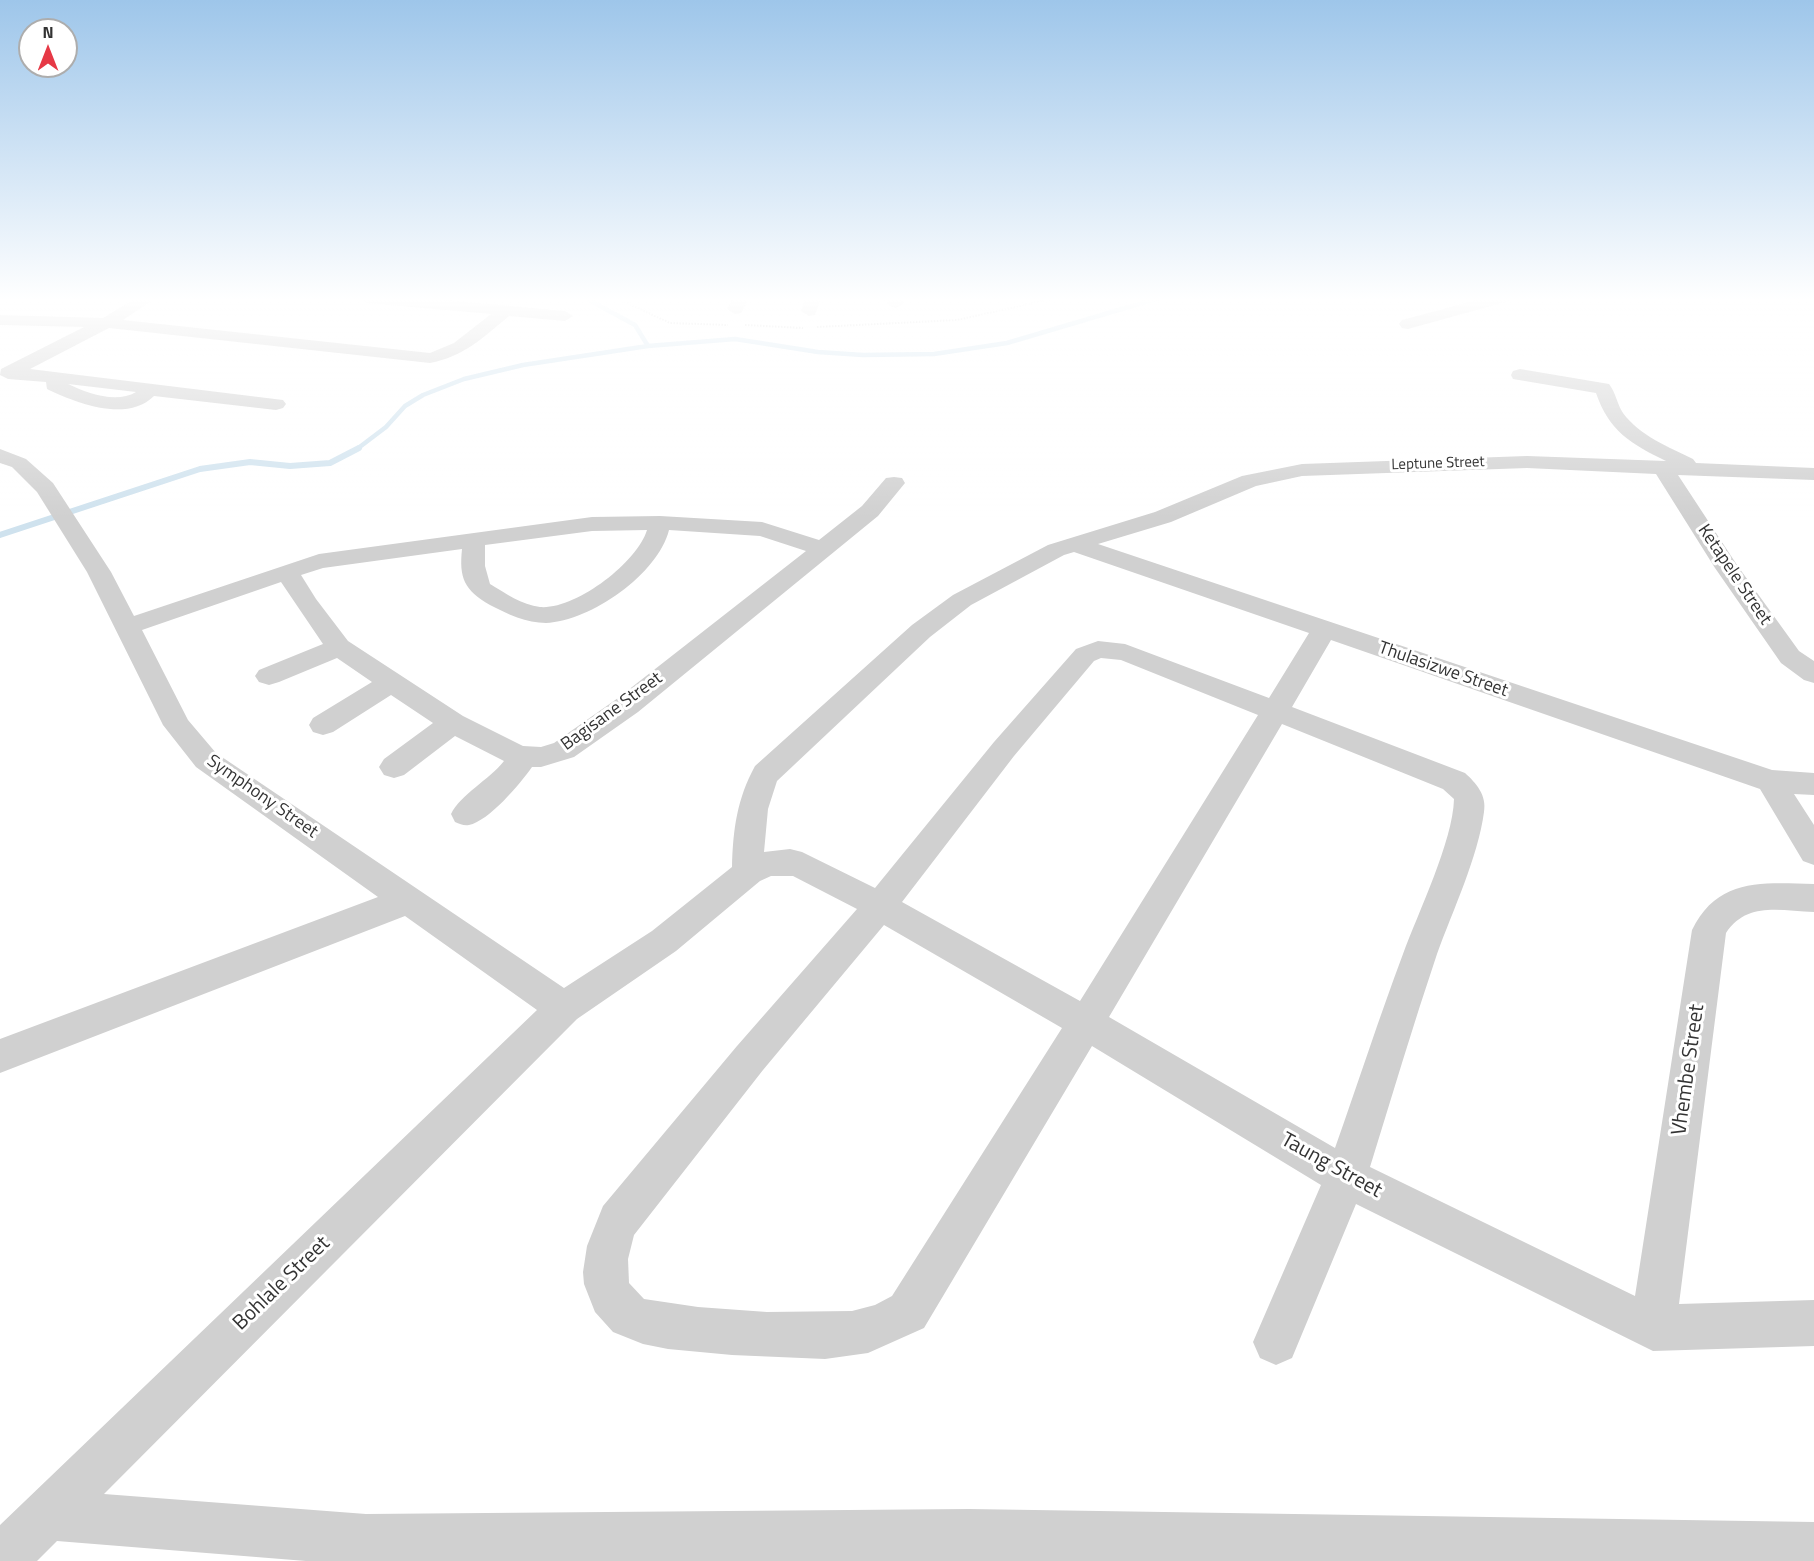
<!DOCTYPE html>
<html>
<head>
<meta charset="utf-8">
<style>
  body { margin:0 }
  #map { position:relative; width:1814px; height:1561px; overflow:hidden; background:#fff; font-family:"Titillium Web",sans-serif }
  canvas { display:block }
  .north { position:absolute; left:18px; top:18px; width:60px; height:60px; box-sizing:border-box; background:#fff; border:2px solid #adadad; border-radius:50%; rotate:0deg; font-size:16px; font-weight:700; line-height:24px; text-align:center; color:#333 }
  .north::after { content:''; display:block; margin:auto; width:21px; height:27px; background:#e63946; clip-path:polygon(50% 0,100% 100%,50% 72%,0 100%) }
</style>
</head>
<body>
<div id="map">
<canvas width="1814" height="1561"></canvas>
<div class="north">N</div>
</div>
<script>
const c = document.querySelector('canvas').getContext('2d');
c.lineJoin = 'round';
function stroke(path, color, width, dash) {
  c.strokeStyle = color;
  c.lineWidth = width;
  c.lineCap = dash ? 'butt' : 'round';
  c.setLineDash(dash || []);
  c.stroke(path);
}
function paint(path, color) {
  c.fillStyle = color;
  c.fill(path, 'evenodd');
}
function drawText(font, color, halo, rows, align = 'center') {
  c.font = font + ' "Titillium Web",sans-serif';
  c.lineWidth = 6;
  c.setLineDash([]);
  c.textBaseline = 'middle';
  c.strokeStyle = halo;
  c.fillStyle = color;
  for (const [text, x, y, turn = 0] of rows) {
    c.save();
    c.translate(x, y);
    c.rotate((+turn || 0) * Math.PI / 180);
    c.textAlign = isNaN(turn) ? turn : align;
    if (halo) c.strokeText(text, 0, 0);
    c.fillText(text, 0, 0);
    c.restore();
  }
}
const streamFar1 = new Path2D(`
  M 585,298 L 635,325 L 648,346
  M 357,449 L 386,427 L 405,406 L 423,395 L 464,379 L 523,365 L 648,346 L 735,339 L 818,352 L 863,355 L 934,354 L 1007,343 L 1159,298`);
const stream = new Path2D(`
  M 0,535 L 200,469 L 250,462 L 290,466 L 330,463 L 359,448`);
const path = new Path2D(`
  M 616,298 L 670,323 L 728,325
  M 745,325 L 803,328
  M 817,327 L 957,320 L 1056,298`);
const minor = new Path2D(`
  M 136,298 L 156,298 L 123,320 L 430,353 L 454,343 L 491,314 L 367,303 L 359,298 L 423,298 L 565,311 L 573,316 L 565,321 L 509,316 C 484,337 463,357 430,363 L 109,328 L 30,369 L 283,400 L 286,404 L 283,408 L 276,410 L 154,396 C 127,423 76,403 47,389 L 46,382 L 8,379 L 0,375 L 1,369 L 84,327 L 0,325 L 0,315 L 103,318 ZM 68,384 L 136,392 C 116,404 87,393 68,384 Z
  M 733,298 L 749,298 L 741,313 L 735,314 L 727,309 Z
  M 805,298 L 821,298 L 815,315 L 809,316 L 801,311 Z
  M 882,298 L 900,298 L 904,303 L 896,308 L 890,306 Z
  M 1484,298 L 1511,298 L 1509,301 L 1408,329 L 1402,328 L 1399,324 L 1402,320 Z
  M 1520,369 L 1609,384 C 1616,393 1617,404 1623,413 C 1640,436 1669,447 1693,459 L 1696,463 L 1814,468 L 1814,480 L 1678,475 L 1737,565 L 1799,651 L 1814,661 L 1814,683 L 1804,680 L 1781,663 L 1715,568 L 1656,474 L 1527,468 L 1302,476 L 1256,486 L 1171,522 L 1098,544 L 1772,770 L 1814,773 L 1814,795 L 1794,794 L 1814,825 L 1814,865 L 1803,861 L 1760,789 L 1331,640 L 1292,707 L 1465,773 C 1476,783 1487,795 1484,812 C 1478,857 1453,910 1437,954 C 1413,1025 1392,1096 1370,1167 L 1635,1296 L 1692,930 C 1718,877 1763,883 1814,884 L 1814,912 C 1781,911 1747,901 1726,933 L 1679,1304 L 1814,1300 L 1814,1346 L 1653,1351 L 1356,1204 L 1292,1358 L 1276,1365 L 1260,1358 L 1253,1342 L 1321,1185 L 1092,1046 L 924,1328 L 868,1353 L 825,1359 L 732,1355 L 668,1349 L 643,1344 L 613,1332 L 595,1312 L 584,1284 L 583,1272 L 587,1246 L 603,1206 L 737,1046 L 857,909 L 793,876 L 771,876 L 760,881 L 676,951 L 577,1019 L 104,1494 L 366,1514 L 969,1509 L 1814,1522 L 1814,1561 L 306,1561 L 57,1541 L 37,1561 L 0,1561 L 0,1525 L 537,1010 L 405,916 L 0,1073 L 0,1039 L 378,897 L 196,767 L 163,725 L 87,572 L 37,492 L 12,467 L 0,463 L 0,449 L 26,459 L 53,483 L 111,572 L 134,616 L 319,554 L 592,517 L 660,516 L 762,522 L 819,540 L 862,506 L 886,478 L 894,477 L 902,478 L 905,483 L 878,516 L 638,712 L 574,757 L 541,767 L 532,767 C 520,784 489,821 469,825 C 464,826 460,824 455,822 L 451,814 C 461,794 489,780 504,761 L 455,736 L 404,775 L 394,778 L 384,775 L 379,767 L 384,759 L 433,723 L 391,695 L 333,732 L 323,735 L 313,732 L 309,725 L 313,718 L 372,682 L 337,658 L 279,682 L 269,685 L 259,682 L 255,676 L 259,670 L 323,644 L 281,582 L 142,630 L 188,720 L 216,753 L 564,988 L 652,931 L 732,867 C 733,829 737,799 755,766 L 912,625 L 953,595 L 1048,545 L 1155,512 L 1242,476 L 1302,464 L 1527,456 L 1666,461 C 1631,444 1609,431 1596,393 L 1513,379 L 1511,375 L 1513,371 ZM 647,530 C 637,563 575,610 540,607 C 522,605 505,593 490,584 L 485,566 L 485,545 L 592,531 ZM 669,530 L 760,536 L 806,551 L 618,698 L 554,743 L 541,747 L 523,746 L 463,716 L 348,641 L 316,599 L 301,575 L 323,568 L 462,549 C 459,578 464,590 490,605 C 507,614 527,623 546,623 C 591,621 658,574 669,530 ZM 1074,552 L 1309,633 L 1269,698 L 1125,644 L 1098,641 L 1076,649 L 994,742 L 875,888 L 802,852 L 790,849 L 764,852 L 768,809 L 777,781 L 930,637 L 971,605 L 1064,555 ZM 1101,658 L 1121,660 L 1258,715 L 1080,1001 L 902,902 L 1014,756 L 1094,661 ZM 1282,724 L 1443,789 L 1454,799 C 1453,841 1418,913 1403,954 C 1379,1018 1358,1083 1335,1148 L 1109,1017 ZM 884,925 L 1062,1028 L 892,1296 L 875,1305 L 852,1311 L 767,1312 L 698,1307 L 644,1299 L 629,1283 L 628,1259 L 634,1235 L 763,1070 Z`);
const farStreetnames = [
  ["Leptune Street",1438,464,-2]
];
const streetNames = [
  ["Ketapele Street",1734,575,56],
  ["Thulasizwe Street",1443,670,19],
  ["Bagisane Street",612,712,-36],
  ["Symphony Street",262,797,35]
];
const nearStreetnames = [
  ["Vhembe Street",1689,1070,-82],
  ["Taung Street",1331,1166,29],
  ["Bohlale Street",282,1284,-44]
];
stroke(streamFar1, '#cfe2ee', 4.5);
stroke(stream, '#cfe2ee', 6);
stroke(path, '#cdcdcd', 2, [1.5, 1.5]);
paint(minor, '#d0d0d0');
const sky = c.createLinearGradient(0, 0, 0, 517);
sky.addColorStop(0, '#9ec6ea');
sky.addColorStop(0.58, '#fff');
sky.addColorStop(1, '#ffffff00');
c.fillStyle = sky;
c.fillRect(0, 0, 1814, 517);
drawText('15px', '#333', '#fff', farStreetnames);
drawText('18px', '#333', '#fff', streetNames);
drawText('21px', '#333', '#fff', nearStreetnames);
</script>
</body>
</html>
